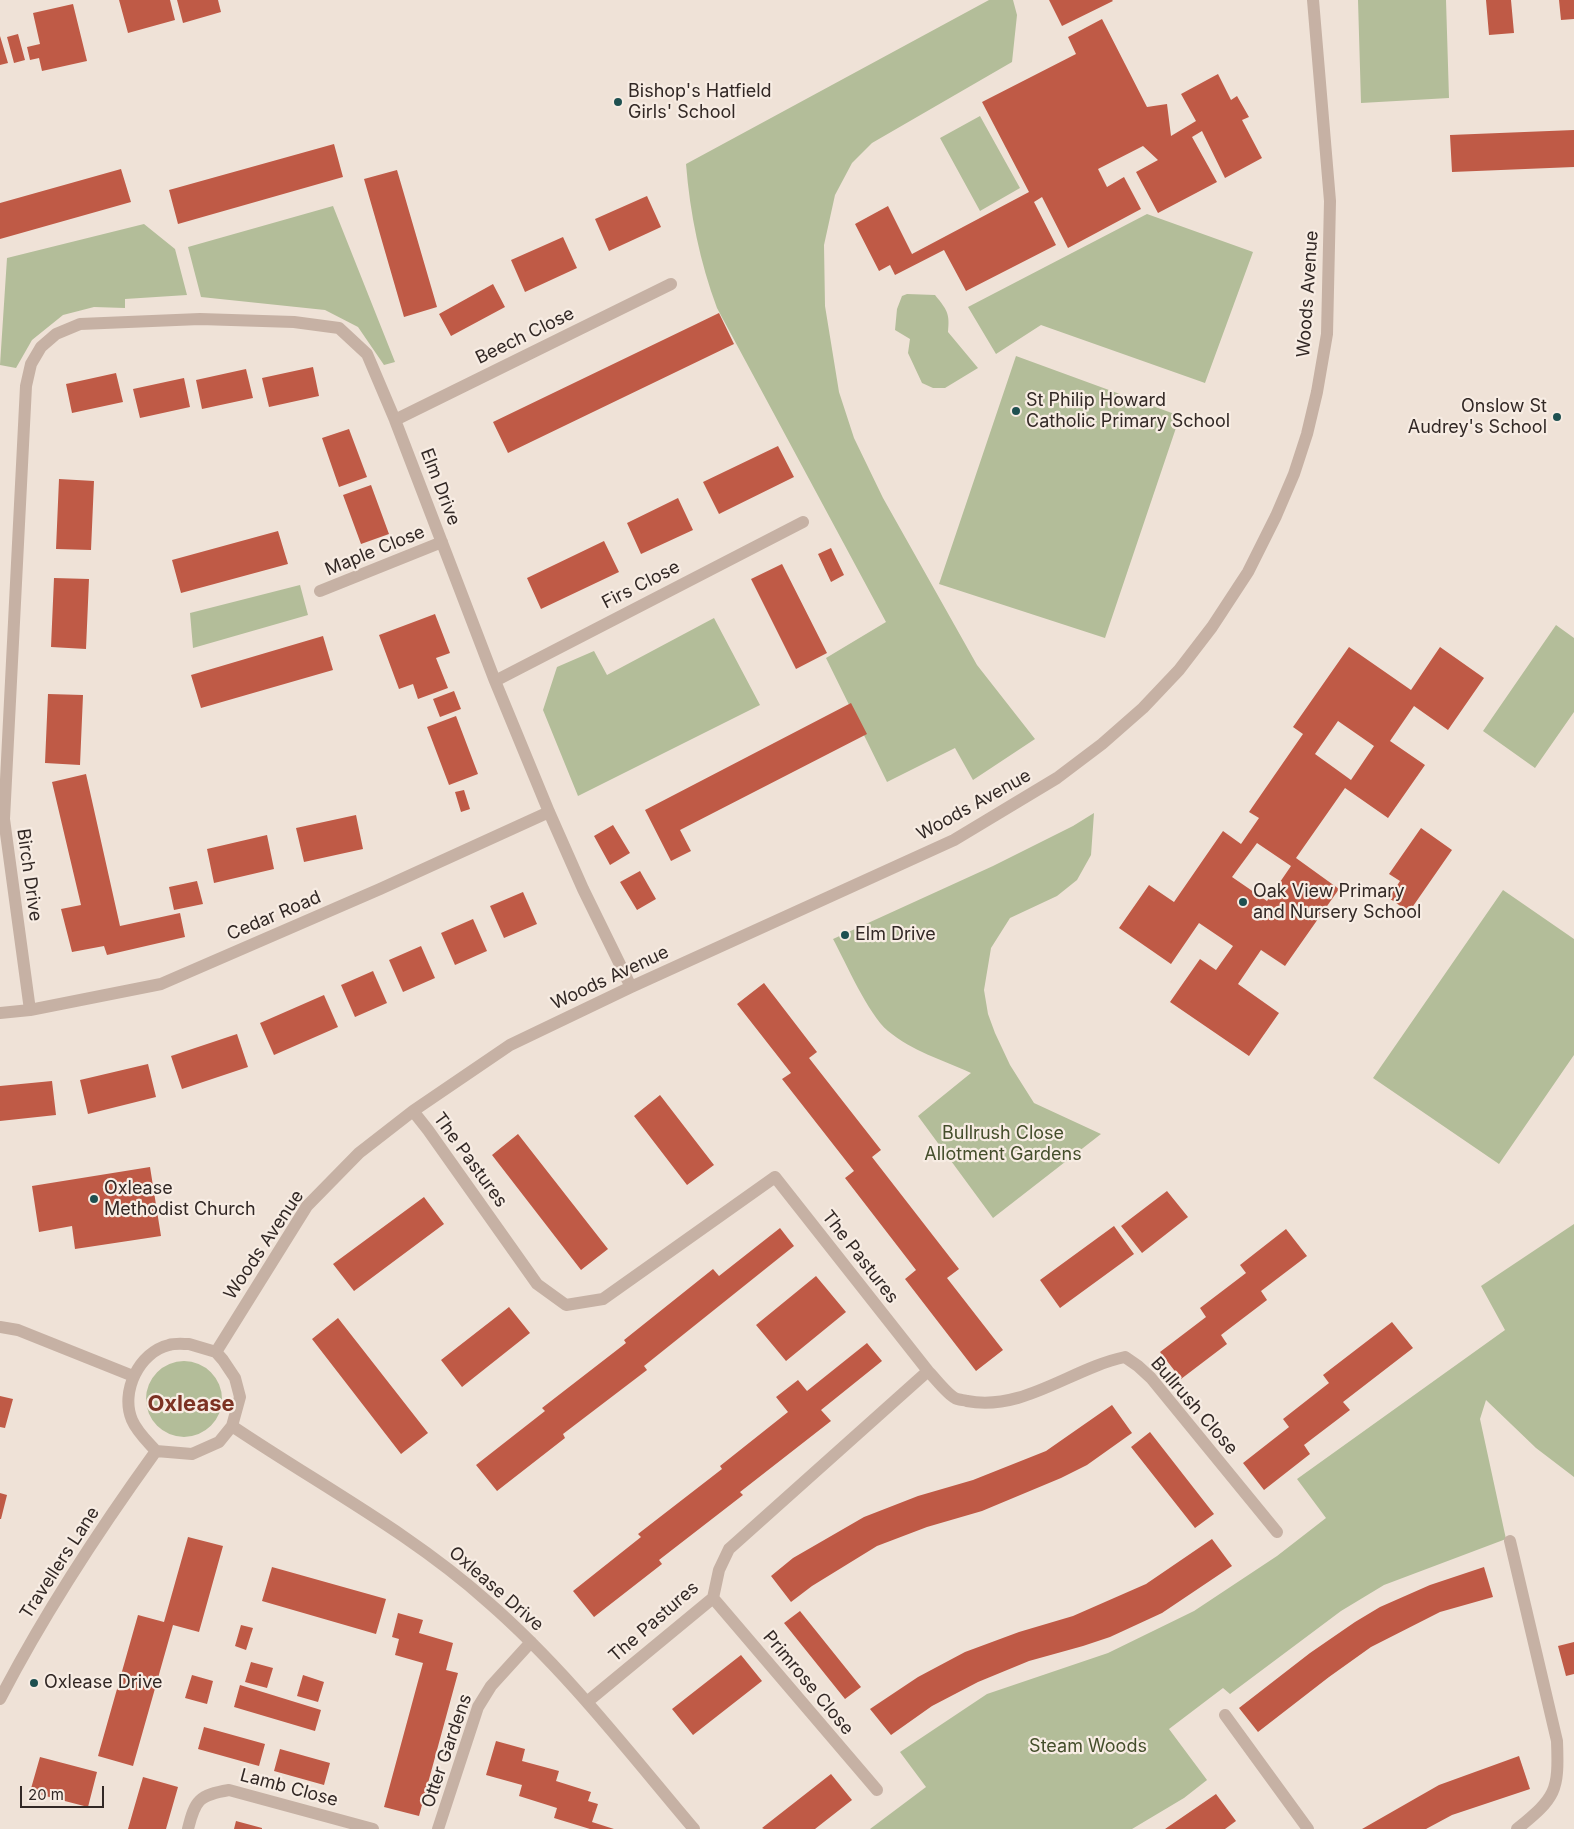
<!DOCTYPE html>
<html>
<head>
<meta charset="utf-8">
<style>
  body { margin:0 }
  #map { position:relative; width:1574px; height:1829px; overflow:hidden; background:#efe2d7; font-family:Inter,sans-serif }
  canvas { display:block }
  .scale { position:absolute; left:20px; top:1786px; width:84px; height:22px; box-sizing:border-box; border:2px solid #322825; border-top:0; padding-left:6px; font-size:15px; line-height:18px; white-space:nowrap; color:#322825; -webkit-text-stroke:4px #f7ece3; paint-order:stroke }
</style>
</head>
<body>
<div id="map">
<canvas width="1574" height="1829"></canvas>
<div class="scale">20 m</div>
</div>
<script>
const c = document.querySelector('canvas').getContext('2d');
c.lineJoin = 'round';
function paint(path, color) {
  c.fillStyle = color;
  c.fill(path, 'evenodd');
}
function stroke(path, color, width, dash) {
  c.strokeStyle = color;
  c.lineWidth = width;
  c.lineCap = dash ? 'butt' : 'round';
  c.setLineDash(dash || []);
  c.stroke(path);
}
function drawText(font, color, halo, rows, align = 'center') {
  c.font = font + ' Inter,sans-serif';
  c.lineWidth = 4.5;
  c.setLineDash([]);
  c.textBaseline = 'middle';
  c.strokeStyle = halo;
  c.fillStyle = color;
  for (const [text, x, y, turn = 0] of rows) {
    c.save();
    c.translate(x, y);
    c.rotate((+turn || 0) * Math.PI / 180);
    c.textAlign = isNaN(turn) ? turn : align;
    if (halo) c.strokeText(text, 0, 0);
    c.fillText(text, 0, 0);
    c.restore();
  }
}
const green = new Path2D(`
  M 989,0 L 1013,0 L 1017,15 L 1012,62 L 872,143 L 852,163 L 835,195 L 824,245 L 825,306 L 839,392 L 854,438 L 883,498 L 977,665 L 1035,739 L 973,780 L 955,748 L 887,782 L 826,658 L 886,622 L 717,308 C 700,262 690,214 686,164 Z
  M 1358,0 L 1446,0 L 1449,98 L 1361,103 Z
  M 980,116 L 1020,188 L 980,211 L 940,138 Z
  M 333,206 L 395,362 L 384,365 L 358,327 L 325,310 L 201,297 L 188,247 Z
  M 1147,214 L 1253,252 L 1205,383 L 1041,325 L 996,354 L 968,307 Z
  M 144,224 L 175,249 L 187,295 L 125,299 L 125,308 L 94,307 L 63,315 L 32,340 L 16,368 L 0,365 L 7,258 Z
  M 907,294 L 935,295 C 947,310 950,313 948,332 L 978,368 L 945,388 L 933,388 L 922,383 L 908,353 L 910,339 L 895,330 L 897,309 L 902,296 Z
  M 1016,356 L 1180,416 L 1105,638 L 939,584 Z
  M 300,585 L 308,615 L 193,648 L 190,613 Z
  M 714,618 L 760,705 L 578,796 L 543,710 L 557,667 L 594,651 L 607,675 Z
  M 1556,625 L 1574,638 L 1574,712 L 1535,768 L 1483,731 Z
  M 1094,813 L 1091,855 L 1077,880 L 1057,896 L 1010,918 L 991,948 L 984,990 L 988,1014 L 995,1033 L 1010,1065 L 1034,1103 L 1101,1134 L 993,1218 L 918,1116 L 971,1073 C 943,1060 912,1051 888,1031 C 868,1014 846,963 833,939 L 993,866 L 1073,826 Z
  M 1503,890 L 1574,939 L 1574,1055 L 1499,1164 L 1373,1078 Z
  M 1574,1224 L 1574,1477 L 1536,1448 L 1486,1400 L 1480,1419 L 1506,1539 L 1384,1585 L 1341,1611 L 1230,1694 L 1223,1688 L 1169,1729 L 1207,1780 L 1184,1798 L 1132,1829 L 870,1829 L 926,1787 L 900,1752 L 987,1694 L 1108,1653 L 1194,1611 L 1277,1556 L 1326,1518 L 1297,1479 L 1505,1330 L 1481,1286 Z
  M146 1399a38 38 0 1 1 76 0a38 38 0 1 1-76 0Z`);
const building = new Path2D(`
  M 119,0 L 170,0 L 175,20 L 128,33 Z
  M 177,0 L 218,0 L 221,12 L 183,23 Z
  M 1049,0 L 1112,0 L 1113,1 L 1062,26 Z
  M 1486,0 L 1511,0 L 1514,33 L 1489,35 Z
  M 1559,0 L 1574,0 L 1574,19 L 1561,20 Z
  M 73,4 L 87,61 L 42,71 L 39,58 L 30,60 L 27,47 L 40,44 L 33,13 Z
  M 1102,19 L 1147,107 L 1167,104 L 1171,136 L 1196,121 L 1181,94 L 1218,74 L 1231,100 L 1237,96 L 1249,117 L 1242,120 L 1262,158 L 1225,178 L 1202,131 L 1192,137 L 1217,182 L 1158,213 L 1136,172 L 1158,160 L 1143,146 L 1098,169 L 1107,187 L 1124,177 L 1141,209 L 1068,248 L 1042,197 L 1034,202 L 1056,245 L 966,291 L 944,250 L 895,275 L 890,265 L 879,271 L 855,224 L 888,206 L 912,254 L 1029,192 L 982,102 L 1076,54 L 1068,37 Z
  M 18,34 L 25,60 L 14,63 L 7,37 Z
  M 0,36 L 8,63 L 0,65 Z
  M 1574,130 L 1574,167 L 1452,172 L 1450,135 Z
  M 334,144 L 343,177 L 178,224 L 169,190 Z
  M 121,169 L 131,202 L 0,239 L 0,203 Z
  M 397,170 L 437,307 L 404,317 L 364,179 Z
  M 647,196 L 661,227 L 609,251 L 595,219 Z
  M 563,237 L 577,268 L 525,292 L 511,260 Z
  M 493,284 L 505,307 L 451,336 L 439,314 Z
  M 719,313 L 734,344 L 508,453 L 493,422 Z
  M 313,367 L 319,396 L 269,407 L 262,378 Z
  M 246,369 L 253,398 L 202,409 L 196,380 Z
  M 116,373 L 123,402 L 72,413 L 66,384 Z
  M 184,378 L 190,407 L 140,418 L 133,389 Z
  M 349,429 L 367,477 L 339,487 L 322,438 Z
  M 778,446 L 794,477 L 719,514 L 703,482 Z
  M 59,479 L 94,481 L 91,550 L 56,549 Z
  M 371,485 L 389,534 L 361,544 L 343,495 Z
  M 678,498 L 693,530 L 641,554 L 627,523 Z
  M 278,531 L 288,564 L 181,593 L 172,560 Z
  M 604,541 L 619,572 L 541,609 L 527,578 Z
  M 831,548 L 844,575 L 831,582 L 818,554 Z
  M 782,564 L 827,653 L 796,669 L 751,579 Z
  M 54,578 L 89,579 L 86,649 L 51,647 Z
  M 435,614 L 450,653 L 436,658 L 448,688 L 418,699 L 413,684 L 399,689 L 379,635 Z
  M 323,636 L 333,670 L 201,708 L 191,675 Z
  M 1349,647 L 1411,690 L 1440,647 L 1484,678 L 1448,730 L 1414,706 L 1390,741 L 1425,765 L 1388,818 L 1345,788 L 1296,858 L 1339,889 L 1285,966 L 1261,950 L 1238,984 L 1279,1013 L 1249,1056 L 1170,1002 L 1200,959 L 1216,970 L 1233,946 L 1199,923 L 1171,964 L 1119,928 L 1149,885 L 1174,902 L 1223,831 L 1241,844 L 1259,818 L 1249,812 L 1303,734 L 1293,727 ZM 1338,721 L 1374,746 L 1351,780 L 1315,754 ZM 1257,843 L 1291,866 L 1267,901 L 1232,877 Z
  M 454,691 L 461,709 L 440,717 L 433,699 Z
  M 48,694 L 83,695 L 80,765 L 45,763 Z
  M 851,703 L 867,734 L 680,830 L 691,851 L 671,861 L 645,810 Z
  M 456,716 L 478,774 L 449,785 L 427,727 Z
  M 86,774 L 120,926 L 180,913 L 185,937 L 107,955 L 104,946 L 72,952 L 61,909 L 81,905 L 52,782 Z
  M 464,790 L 470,809 L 461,812 L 455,792 Z
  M 356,815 L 363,849 L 304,862 L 296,828 Z
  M 613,825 L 630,853 L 610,865 L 594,836 Z
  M 1421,828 L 1452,850 L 1409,912 L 1389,898 L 1400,881 L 1389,874 Z
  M 267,835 L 274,869 L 214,883 L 207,849 Z
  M 640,871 L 656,899 L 637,910 L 620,882 Z
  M 197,881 L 203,904 L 174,910 L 169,887 Z
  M 523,892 L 537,924 L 504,938 L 490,906 Z
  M 473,919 L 487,951 L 455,965 L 441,933 Z
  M 421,946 L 435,978 L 403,992 L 389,960 Z
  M 373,971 L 387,1003 L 355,1017 L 341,985 Z
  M 764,983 L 817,1052 L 809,1058 L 881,1150 L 872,1157 L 959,1269 L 947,1278 L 1003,1350 L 976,1371 L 905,1279 L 916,1270 L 845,1178 L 854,1171 L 782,1079 L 791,1073 L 737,1004 Z
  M 324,995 L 338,1027 L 274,1055 L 260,1023 Z
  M 237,1034 L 248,1067 L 182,1089 L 171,1056 Z
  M 148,1064 L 156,1097 L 88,1114 L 80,1080 Z
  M 52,1081 L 56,1115 L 0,1121 L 0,1086 Z
  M 660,1095 L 714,1165 L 687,1185 L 634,1116 Z
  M 518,1134 L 608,1249 L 581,1270 L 492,1155 Z
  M 150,1167 L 161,1236 L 75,1249 L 72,1226 L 39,1232 L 32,1186 Z
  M 1167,1191 L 1188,1217 L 1142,1253 L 1121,1226 Z
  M 424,1197 L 444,1224 L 354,1291 L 333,1264 Z
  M 1114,1226 L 1134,1254 L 1060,1308 L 1040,1280 Z
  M 780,1228 L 794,1246 L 644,1366 L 647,1370 L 563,1434 L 565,1438 L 497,1491 L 476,1465 L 545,1411 L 542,1408 L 626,1343 L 624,1340 L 713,1269 L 719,1276 Z
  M 1286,1229 L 1307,1256 L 1261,1291 L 1267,1300 L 1221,1335 L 1227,1344 L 1181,1379 L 1160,1352 L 1206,1317 L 1200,1308 L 1246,1273 L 1240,1265 Z
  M 816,1276 L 846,1312 L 786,1361 L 756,1325 Z
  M 509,1307 L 530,1333 L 462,1387 L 441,1360 Z
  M 338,1318 L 428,1433 L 401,1454 L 312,1339 Z
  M 1392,1322 L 1413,1348 L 1343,1402 L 1350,1410 L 1304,1445 L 1310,1454 L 1264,1490 L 1243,1463 L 1289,1427 L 1283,1419 L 1329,1383 L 1323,1375 Z
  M 867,1343 L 882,1361 L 821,1410 L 831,1421 L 740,1492 L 743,1495 L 659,1560 L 662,1564 L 594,1617 L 573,1591 L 641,1537 L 638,1534 L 722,1469 L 720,1466 L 788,1412 L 776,1397 L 798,1380 L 807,1391 Z
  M 0,1396 L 13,1399 L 5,1428 L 0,1427 Z
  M 1112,1405 L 1132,1433 L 1087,1465 L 1061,1478 L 982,1511 L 927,1527 L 877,1546 L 812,1586 L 791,1602 L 771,1576 L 793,1558 L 864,1517 L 918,1496 L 973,1480 L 1046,1451 Z
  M 1150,1432 L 1214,1514 L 1195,1528 L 1131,1447 Z
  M 0,1493 L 7,1495 L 1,1519 L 0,1519 Z
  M 188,1537 L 223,1546 L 199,1632 L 173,1625 L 133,1766 L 98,1756 L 138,1615 L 164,1622 Z
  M 1212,1539 L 1232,1566 L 1162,1613 L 1110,1637 L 1083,1646 L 1029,1661 L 978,1682 L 932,1706 L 891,1735 L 870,1709 L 918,1677 L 965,1652 L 1019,1632 L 1073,1616 L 1146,1584 Z
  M 272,1567 L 386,1599 L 376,1634 L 262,1601 Z
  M 1484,1567 L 1493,1597 L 1440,1612 L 1371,1647 L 1329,1677 L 1258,1732 L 1239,1708 L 1310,1653 L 1355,1622 L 1380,1607 L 1430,1585 Z
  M 800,1611 L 861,1687 L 845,1699 L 784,1623 Z
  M 398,1613 L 423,1620 L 419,1633 L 453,1643 L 446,1670 L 458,1673 L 419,1816 L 384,1807 L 423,1663 L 395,1655 L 399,1639 L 392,1637 Z
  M 241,1625 L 253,1628 L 246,1650 L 235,1646 Z
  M 1574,1642 L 1574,1674 L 1566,1676 L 1558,1646 Z
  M 741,1655 L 762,1681 L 693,1735 L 672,1709 Z
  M 251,1662 L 273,1668 L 267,1688 L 245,1682 Z
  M 192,1675 L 213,1681 L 207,1704 L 185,1698 Z
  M 303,1675 L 324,1682 L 318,1702 L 297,1696 Z
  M 240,1685 L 321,1710 L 315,1731 L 234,1707 Z
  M 204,1727 L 265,1744 L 259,1766 L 198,1749 Z
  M 496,1741 L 525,1749 L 522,1761 L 559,1771 L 556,1781 L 591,1792 L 588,1801 L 598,1804 L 592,1822 L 614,1829 L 590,1829 L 554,1818 L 557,1808 L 519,1796 L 522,1785 L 486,1775 Z
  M 280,1749 L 330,1763 L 324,1785 L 274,1771 Z
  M 1519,1756 L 1530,1789 L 1452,1815 L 1426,1829 L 1362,1829 L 1439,1785 Z
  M 40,1757 L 97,1772 L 88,1807 L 30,1792 Z
  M 831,1774 L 852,1800 L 815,1829 L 764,1829 L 762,1828 Z
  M 143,1777 L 178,1787 L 166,1829 L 128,1829 Z
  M 1216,1794 L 1236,1821 L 1225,1829 L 1165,1829 Z
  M 236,1821 L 262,1828 L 262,1829 L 234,1829 Z`);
const minor = new Path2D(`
  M 395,420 L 671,284
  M 320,591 L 442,542
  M 495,681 L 803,522
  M 30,1010 L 4,819 L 26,386 L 31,364 L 41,347 L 56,334 L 80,324 L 200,319 L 294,322 L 339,328 L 367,354 L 395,420 L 495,681 L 549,812 L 583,889 L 631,987
  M 0,1013 L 30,1010 L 161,984 L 380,889 L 549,812
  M 413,1111 L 428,1130 L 537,1284 L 566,1305 L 603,1299 L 775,1177 L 928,1371 L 729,1549 L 719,1570 L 713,1598 L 587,1702
  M 0,1327 L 18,1330 L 133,1376
  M 189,1344 L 216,1352 L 223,1360 L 235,1378 L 240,1397 L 232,1426 L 219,1442 L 192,1454 L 156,1451 C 147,1441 137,1432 132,1420 C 120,1392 139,1352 169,1345 C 175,1343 183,1344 189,1344 Z
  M 216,1352 L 307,1206 L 359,1153 L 413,1111 L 510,1045 L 631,987 L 954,840 L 1057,778 L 1102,744 L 1143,708 L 1179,670 L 1212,627 L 1248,572 L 1276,516 L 1294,474 L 1307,434 L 1317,392 L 1327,334 L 1330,201 L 1313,0
  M 928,1371 C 935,1378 947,1394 955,1398 C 958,1400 964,1400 967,1401 C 1023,1412 1072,1368 1125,1357 L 1138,1366 L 1151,1378 L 1277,1532
  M 232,1426 C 318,1484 411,1533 488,1602 C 565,1669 628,1751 694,1829
  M 1510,1541 L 1557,1741 C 1559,1792 1556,1797 1517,1829
  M 713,1598 L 877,1790
  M 0,1699 C 45,1612 99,1530 156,1451
  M 1225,1715 L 1308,1829
  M 188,1829 C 195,1800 199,1795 229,1790 L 373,1829
  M 438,1829 L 478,1707 L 491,1686 L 531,1642`);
const markers = [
  [618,102,5,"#1e5050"],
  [1016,411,5,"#1e5050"],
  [1557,417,5,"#1e5050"],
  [1243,902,5,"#1e5050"],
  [845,935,5,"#1e5050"],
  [94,1199,5,"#1e5050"],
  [34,1683,5,"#1e5050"]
];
const poiNames = [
  ["Bishop's Hatfield",628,92],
  ["Girls' School",628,113],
  ["St Philip Howard",1026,401],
  ["Catholic Primary School",1026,422],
  ["Onslow St",1547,407,"right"],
  ["Audrey's School",1547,428,"right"],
  ["Oak View Primary",1253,892],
  ["and Nursery School",1253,913],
  ["Elm Drive",855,935],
  ["Oxlease",104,1189],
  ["Methodist Church",104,1210],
  ["Oxlease Drive",44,1683]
];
const streetNames = [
  ["Woods Avenue",1308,294,-86],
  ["Beech Close",525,336,-26],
  ["Elm Drive",440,487,69],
  ["Maple Close",375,551,-22],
  ["Firs Close",641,585,-27],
  ["Woods Avenue",974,805,-29],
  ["Birch Drive",29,875,82],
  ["Cedar Road",274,916,-23],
  ["Woods Avenue",610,978,-25],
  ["The Pastures",470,1160,54],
  ["Woods Avenue",264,1245,-56],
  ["The Pastures",860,1257,52],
  ["Bullrush Close",1194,1406,49],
  ["Travellers Lane",60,1563,-57],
  ["Oxlease Drive",496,1589,41],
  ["The Pastures",654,1622,-41],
  ["Primrose Close",808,1683,50],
  ["Otter Gardens",447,1751,-71],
  ["Lamb Close",289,1788,15]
];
const parkNames = [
  ["Bullrush Close",1003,1134],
  ["Allotment Gardens",1003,1155],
  ["Steam Woods",1088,1747]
];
const districtNames = [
  ["Oxlease",191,1404]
];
paint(green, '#b3bd99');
paint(building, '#bf5a46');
stroke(minor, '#c6b1a4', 12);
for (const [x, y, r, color] of markers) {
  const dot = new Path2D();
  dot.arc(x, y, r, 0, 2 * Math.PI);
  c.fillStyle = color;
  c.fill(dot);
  stroke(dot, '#f7ece3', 2);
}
drawText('18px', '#322825', '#f7ece3', poiNames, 'left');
drawText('18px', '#322825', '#f7ece3', streetNames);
drawText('18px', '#444e2b', '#f7ece3', parkNames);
drawText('bold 22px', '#7c3223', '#f7ece3', districtNames);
</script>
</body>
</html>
